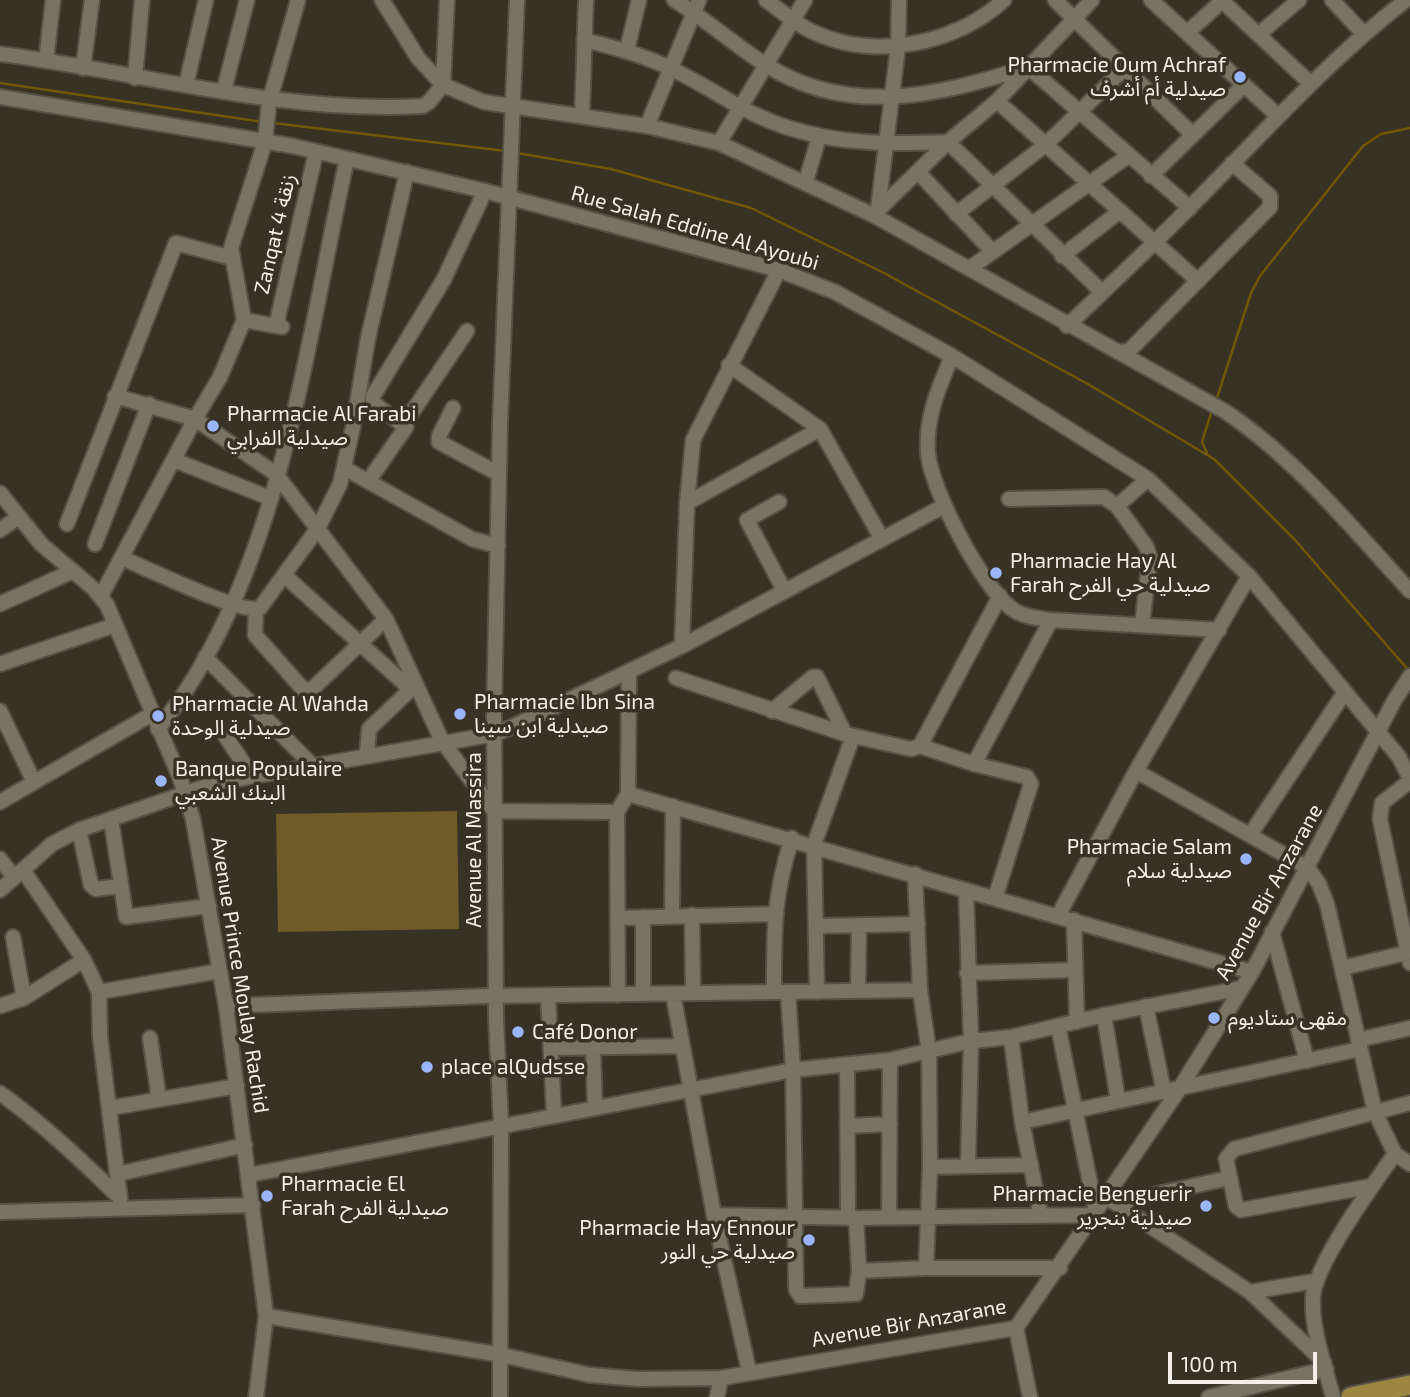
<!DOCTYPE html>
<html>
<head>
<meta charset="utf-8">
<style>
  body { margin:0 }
  #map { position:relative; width:1410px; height:1397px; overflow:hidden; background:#383225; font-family:"Exo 2",sans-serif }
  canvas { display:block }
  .scale { position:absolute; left:1168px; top:1352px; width:149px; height:32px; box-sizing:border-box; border:4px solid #f2efe6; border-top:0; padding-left:9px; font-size:21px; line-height:24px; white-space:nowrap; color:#f2efe6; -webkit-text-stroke:5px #383225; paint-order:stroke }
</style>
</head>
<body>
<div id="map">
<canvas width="1410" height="1397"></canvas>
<div class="scale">100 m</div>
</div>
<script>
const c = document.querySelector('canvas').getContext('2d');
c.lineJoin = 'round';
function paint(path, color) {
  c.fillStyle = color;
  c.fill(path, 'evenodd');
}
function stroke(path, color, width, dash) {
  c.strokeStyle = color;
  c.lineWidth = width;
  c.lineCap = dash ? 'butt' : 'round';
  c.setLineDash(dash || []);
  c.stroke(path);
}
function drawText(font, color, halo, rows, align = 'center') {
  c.font = font + ' "Exo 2","Noto Sans Arabic",sans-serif';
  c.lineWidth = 7;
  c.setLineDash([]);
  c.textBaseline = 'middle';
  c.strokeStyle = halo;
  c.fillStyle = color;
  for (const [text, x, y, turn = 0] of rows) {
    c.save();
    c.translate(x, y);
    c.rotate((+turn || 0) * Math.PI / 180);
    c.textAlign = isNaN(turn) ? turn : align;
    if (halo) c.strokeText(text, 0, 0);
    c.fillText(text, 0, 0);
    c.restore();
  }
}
const green = new Path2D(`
  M 457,811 L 459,929 L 278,932 L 276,814 Z`);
const stream = new Path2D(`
  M 0,83 L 263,122
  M 273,123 L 506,151
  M 517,153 L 611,169 L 751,208 L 882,272 L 1086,383 L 1214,459 L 1295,540 L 1410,672
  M 1216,401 L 1251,293 L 1260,276 L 1363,146 L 1381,134 L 1410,128
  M 1207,453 L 1202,442 L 1212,410`);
const minor = new Path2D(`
  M 382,0 L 418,58 L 443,85 L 484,102 L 647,126 L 719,143 L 873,215 L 1226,412 C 1297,460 1352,528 1410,591
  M 674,0 C 706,19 734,45 766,65 C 850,118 940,95 1028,67 L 1190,208
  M 766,0 C 781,11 795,23 811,31 C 873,61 954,45 1004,0
  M 1055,0 L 1192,134
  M 1151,0 L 1277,115
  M 1221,0 L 1310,83
  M 1332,0 L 1363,33
  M 1187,33 L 1223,0
  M 1259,34 L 1299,0
  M 584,40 C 614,47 643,55 670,68 C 712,88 744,114 789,128 C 842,145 893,144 948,142 L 1102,292
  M 627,50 L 639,0
  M 0,54 C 140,72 280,114 423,106 L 429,102 L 443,85 L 447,0
  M 46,61 L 53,0
  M 83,68 L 92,0
  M 135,78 L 142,0
  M 186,85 L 206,0
  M 224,90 L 247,0
  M 0,97 L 293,146 L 485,191 L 779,270 L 835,292 L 952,356 L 1148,479 L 1249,576 L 1399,757 L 1410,778
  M 997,101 L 1198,281
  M 582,115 L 586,0
  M 647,126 L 699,0
  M 719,143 L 805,0
  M 918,172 L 992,251
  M 1151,176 L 1244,85
  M 806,181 L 819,137
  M 878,209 L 898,47 L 899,0
  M 956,214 L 1044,146 L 1124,69
  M 873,215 L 948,142 L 997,101 L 1092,0
  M 1062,256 L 1119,212
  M 970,268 L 1128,156
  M 244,320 L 282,327
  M 276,326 L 316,152
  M 1067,326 C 1108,287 1150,248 1190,207 C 1261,136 1326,62 1406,0
  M 1118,352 L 1129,351 L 1270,207 L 1270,196 L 1232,163
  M 952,356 C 939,387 925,418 928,454 C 932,491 981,585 1011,608 C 1022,617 1037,618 1051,620 L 1219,630
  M 729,365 L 820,429 L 882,539
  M 115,396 L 195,419 L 276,474 L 386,619 L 442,741 L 494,811 L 617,812
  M 453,408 L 439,436 L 439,442 L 499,474
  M 404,424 L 467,331
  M 174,460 L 270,498
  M 344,468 L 472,539 L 498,546
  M 369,480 L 406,427 L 373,403 L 373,396 L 444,279 L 485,191
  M 0,493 L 41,544 L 94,589 L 107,605 L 180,778 L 193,819 L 226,1006 L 266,1316 L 256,1397
  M 1009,499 L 1104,497 L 1117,506 L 1146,546 L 1150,557 L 1142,625
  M 779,502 L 747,520 L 784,590
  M 687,503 L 820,429
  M 1117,506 L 1148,479
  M 67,524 L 176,243 L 232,258
  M 0,530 L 19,517
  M 95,544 L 149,404
  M 122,558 C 146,568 242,615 260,608 L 318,528 L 340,484 L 353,427 L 368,338 L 407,172
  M 284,575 L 405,684 L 408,692 L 369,729 L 367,754
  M 101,596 L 195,419 L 220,377 L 244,320 L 231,248 L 265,142 L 269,103 L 298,0
  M 0,604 L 73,571
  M 256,610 L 255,635 L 302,688 L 310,691 L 386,619
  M 682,646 L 687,503 L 693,440 L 779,270
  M 205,657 L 311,764
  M 0,664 L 115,625
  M 676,678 L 845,734 L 911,749 L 920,746 L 974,764 L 1027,777 L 1031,784 L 995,898
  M 0,711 L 34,782
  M 772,711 L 813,677 L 817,677 L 845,734
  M 158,729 C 280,579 306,343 347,159
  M 226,737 L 252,776
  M 920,746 L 1000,596
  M 974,764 L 1051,620
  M 1136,771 L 1308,868 L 1319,884 L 1327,904 L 1375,1112 L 1395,1154 L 1410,1164
  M 1410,781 L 1382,803 L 1380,819 L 1410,963
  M 628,794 L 1252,972
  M 0,802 L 152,714
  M 111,819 L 126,917 L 209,906
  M 79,830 L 91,885 L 96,889 L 121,886
  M 1250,835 L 1345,692
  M 0,859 L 14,877
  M 23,870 L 84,960 L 99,992 L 100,1036 L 120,1198
  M 915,874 L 920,990 L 929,1052 L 930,1167 L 926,1268
  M 0,890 L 52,844 L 79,830 L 215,783 L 495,734 L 514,726 L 682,646 L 944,506
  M 966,890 L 971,1041 L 968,1166
  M 692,915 L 693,993
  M 672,916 L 673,806
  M 1058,916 L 1136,771 L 1249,576
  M 643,917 L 643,994
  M 619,918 L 774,914
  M 1074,920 L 1077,1022
  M 816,926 L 918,924
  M 1272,932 L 1307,1061
  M 13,937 L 24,998
  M 1342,968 L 1410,952
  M 967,973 L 1074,970
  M 858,991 L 859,925
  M 99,992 L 220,971
  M 774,992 C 774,932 773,897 792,838
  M 788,992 L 793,1070 L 796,1289 L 800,1296 L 856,1294 L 859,1271 L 856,1218
  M 817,992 L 814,845 L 853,736
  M 673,994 L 714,1215 L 749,1371
  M 618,995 L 617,812 L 628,794 L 629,673
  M 548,996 L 554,1114
  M 0,1006 L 24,998 L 84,960
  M 226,1006 L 487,996 L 920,990
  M 1146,1006 L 1164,1092
  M 1104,1015 L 1118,1100
  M 1058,1026 L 1096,1212
  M 1011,1037 L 1022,1122 L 1041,1216
  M 150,1038 L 159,1099
  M 1358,1040 L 1410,1028
  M 593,1046 L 595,1107
  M 552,1048 L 682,1046
  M 847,1065 L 848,1218
  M 0,1093 C 44,1125 81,1160 120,1198 L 120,1202
  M 110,1108 L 237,1086
  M 1022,1122 L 1360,1049
  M 847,1126 L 890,1124
  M 930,1167 L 1031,1165
  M 118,1174 L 245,1145
  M 249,1175 L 793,1070 L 890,1060 L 971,1041 L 1011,1037 L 1104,1015 L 1242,988
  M 1372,1186 L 1241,1210 L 1236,1206 L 1226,1159 L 1234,1149 L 1410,1103
  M 1106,1197 L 1250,1292 L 1324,1362
  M 1117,1203 L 1229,1178
  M 0,1212 L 253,1205
  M 714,1215 L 856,1218 L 1094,1215
  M 889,1216 L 890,1060
  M 859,1271 L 926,1268 L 1060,1268
  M 1250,1292 L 1315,1281
  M 266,1316 L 502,1355 L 590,1375 L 638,1379 L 721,1378 L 1016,1328 L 1180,1088 L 1252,972 L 1394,701 L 1410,676
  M 1016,1328 L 1030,1397
  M 500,1397 L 501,1125 L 496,1018 L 494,713 L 500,424 L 517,0
  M 717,1397 L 721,1378
  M 1209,1397 L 1326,1369
  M 1333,1397 C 1325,1366 1311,1329 1313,1297 C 1315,1264 1374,1183 1395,1154`);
const major = new Path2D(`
  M 1351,1397 L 1410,1385`);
const markers = [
  [1240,77,7,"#9bb5fd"],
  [213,426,7,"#9bb5fd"],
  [996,573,7,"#9bb5fd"],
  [460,714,7,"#9bb5fd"],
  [158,716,7,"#9bb5fd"],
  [161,781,7,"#9bb5fd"],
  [1246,859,7,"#9bb5fd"],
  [1214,1018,7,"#9bb5fd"],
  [518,1032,7,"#9bb5fd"],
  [427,1067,7,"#9bb5fd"],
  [267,1196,7,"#9bb5fd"],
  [1206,1206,7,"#9bb5fd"],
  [809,1240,7,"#9bb5fd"]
];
const poiNames = [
  ["Pharmacie Oum Achraf",1226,65,"right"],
  ["صيدلية أم أشرف",1226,89,"right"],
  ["Pharmacie Al Farabi",227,414],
  ["صيدلية الفرابي",227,438],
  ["Pharmacie Hay Al",1010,561],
  ["Farah صيدلية حي الفرح",1010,585],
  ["Pharmacie Ibn Sina",474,702],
  ["صيدلية ابن سينا",474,726],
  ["Pharmacie Al Wahda",172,704],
  ["صيدلية الوحدة",172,728],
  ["Banque Populaire",175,769],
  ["البنك الشعبي",175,793],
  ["Pharmacie Salam",1232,847,"right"],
  ["صيدلية سلام",1232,871,"right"],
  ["مقهى ستاديوم",1228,1018],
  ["Café Donor",532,1032],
  ["place alQudsse",441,1067],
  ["Pharmacie El",281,1184],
  ["Farah صيدلية الفرح",281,1208],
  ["Pharmacie Benguerir",1192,1194,"right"],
  ["صيدلية بنجرير",1192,1218,"right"],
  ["Pharmacie Hay Ennour",795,1228,"right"],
  ["صيدلية حي النور",795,1252,"right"]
];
const streetNames = [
  ["Rue Salah Eddine Al Ayoubi",695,228,16],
  ["Zanqat 4 زنقة",275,234,-77],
  ["Avenue Al Massira",474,840,-90],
  ["Avenue Bir Anzarane",1269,892,-61],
  ["Avenue Prince Moulay Rachid",240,975,81],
  ["Avenue Bir Anzarane",909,1323,-10]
];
paint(green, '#6e5b27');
stroke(stream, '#705700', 2.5);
stroke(minor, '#565145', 18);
stroke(major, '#565145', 23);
stroke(minor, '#797364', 14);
stroke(major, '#9d8641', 19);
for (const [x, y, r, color] of markers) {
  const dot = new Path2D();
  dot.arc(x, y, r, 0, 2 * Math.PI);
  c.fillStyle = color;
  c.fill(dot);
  stroke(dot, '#383225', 2.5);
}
drawText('21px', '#f2efe6', '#383225', poiNames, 'left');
drawText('21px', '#f2efe6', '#383225', streetNames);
</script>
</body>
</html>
